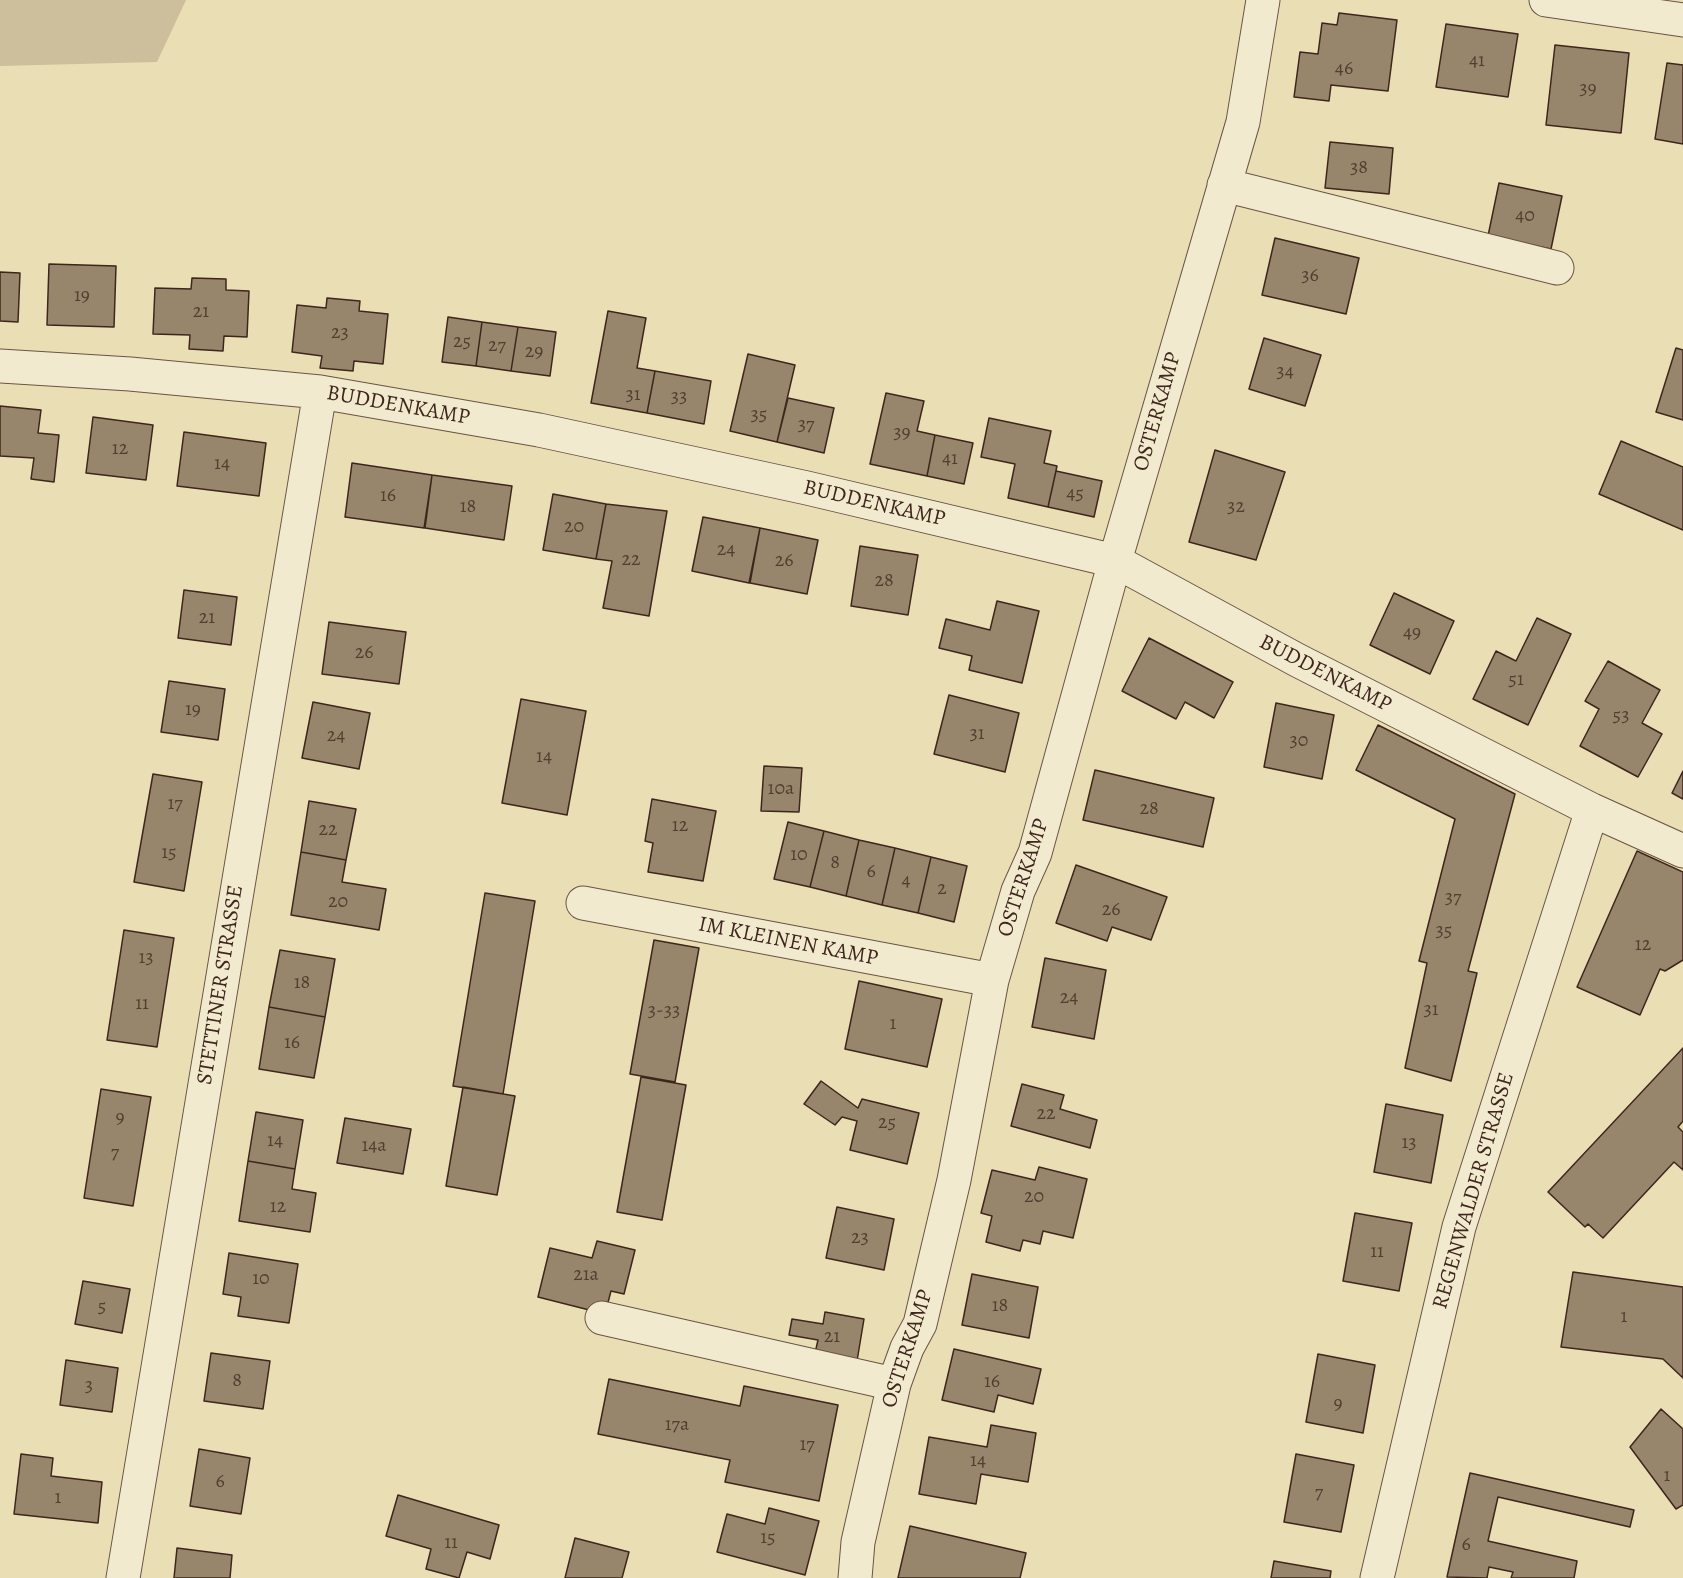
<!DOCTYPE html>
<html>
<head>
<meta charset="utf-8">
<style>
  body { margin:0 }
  canvas { display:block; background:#eadeb5 }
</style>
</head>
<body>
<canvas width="1683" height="1578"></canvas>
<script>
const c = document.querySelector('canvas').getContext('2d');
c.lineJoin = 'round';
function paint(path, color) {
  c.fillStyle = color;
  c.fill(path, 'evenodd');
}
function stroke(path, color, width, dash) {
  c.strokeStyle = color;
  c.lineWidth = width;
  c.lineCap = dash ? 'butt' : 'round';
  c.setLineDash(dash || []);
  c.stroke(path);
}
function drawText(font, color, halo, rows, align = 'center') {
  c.font = font + ' Alegreya,serif';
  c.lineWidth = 5;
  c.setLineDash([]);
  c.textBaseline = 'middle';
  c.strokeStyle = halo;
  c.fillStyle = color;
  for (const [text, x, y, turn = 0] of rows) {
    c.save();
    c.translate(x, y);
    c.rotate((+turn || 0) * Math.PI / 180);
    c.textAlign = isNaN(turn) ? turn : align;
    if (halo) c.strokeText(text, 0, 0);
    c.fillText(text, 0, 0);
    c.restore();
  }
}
const green = new Path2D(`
  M 0,0 L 186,0 L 157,62 L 0,66 Z`);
const building = new Path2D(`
  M 1339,13 L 1397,20 L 1388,91 L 1331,85 L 1329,101 L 1294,97 L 1300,52 L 1318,54 L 1322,23 L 1337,25 Z
  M 1446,24 L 1518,34 L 1508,97 L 1436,87 Z
  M 1555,45 L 1629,53 L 1621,133 L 1546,125 Z
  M 1667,63 L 1683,65 L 1683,144 L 1655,139 Z
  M 1330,142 L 1393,148 L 1389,194 L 1325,188 Z
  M 1499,183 L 1562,196 L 1551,249 L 1488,236 Z
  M 1275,238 L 1359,258 L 1346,314 L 1262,295 Z
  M 49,264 L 116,266 L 114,327 L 47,325 Z
  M 0,272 L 20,273 L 18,322 L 0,321 Z
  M 192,278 L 226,279 L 226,290 L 249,291 L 247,337 L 224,336 L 223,351 L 189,349 L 190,335 L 153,334 L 155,288 L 191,289 Z
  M 327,298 L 360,301 L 359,311 L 388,314 L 383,364 L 354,361 L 353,371 L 320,368 L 322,356 L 292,352 L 297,305 L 326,308 Z
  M 608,311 L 646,318 L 637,368 L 655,371 L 647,413 L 591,403 Z
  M 448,317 L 482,322 L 476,366 L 442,362 Z
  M 482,322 L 518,327 L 511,371 L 476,366 Z
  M 518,327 L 556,332 L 550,376 L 511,371 Z
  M 1264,338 L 1321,355 L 1305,406 L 1249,389 Z
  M 1676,348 L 1683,350 L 1683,420 L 1656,412 Z
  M 748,354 L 795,365 L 777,442 L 730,431 Z
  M 655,371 L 711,381 L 704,424 L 647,413 Z
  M 886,393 L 924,401 L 917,431 L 935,435 L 927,476 L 870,464 Z
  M 788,398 L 834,408 L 824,453 L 777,442 Z
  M 0,406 L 41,410 L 38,433 L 59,435 L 54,482 L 31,479 L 34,458 L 0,456 Z
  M 93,417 L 153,425 L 146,480 L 86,473 Z
  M 989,418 L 1051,431 L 1044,463 L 1057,466 L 1048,507 L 1008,498 L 1015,464 L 981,457 Z
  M 184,432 L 266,443 L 259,496 L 177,486 Z
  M 935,435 L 973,443 L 964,484 L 927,476 Z
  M 1621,441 L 1683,467 L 1683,530 L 1599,494 Z
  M 1215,450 L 1285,472 L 1256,560 L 1189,542 Z
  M 352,463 L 432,475 L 424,528 L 345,517 Z
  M 1056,471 L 1102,481 L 1094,517 L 1048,507 Z
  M 432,475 L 512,486 L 504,540 L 425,528 Z
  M 553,494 L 606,504 L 596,559 L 543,550 Z
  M 606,504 L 667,511 L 649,616 L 603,608 L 612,561 L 596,559 Z
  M 703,517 L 760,528 L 749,583 L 692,571 Z
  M 760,528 L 818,540 L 807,594 L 750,583 Z
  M 860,546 L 918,555 L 908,615 L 851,606 Z
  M 184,590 L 237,597 L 231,645 L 178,638 Z
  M 1394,593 L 1454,621 L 1430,674 L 1370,645 Z
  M 997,601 L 1039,611 L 1022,683 L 969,670 L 972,656 L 939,648 L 946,619 L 990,630 Z
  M 1537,618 L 1571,634 L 1528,725 L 1473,699 L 1496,651 L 1516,661 Z
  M 329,622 L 406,632 L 399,684 L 322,674 Z
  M 1149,638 L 1233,682 L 1214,718 L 1185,702 L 1176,719 L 1122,691 Z
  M 1608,661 L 1660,690 L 1642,723 L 1662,734 L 1638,777 L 1580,746 L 1599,709 L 1585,701 Z
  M 169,681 L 225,689 L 218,740 L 161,732 Z
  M 949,695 L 1019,713 L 1005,772 L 934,754 Z
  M 521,699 L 586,711 L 567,815 L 502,803 Z
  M 313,702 L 370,713 L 359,769 L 302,758 Z
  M 1276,703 L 1334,715 L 1322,779 L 1264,767 Z
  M 1378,725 L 1515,794 L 1468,971 L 1477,973 L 1451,1081 L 1405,1068 L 1427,963 L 1419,961 L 1455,819 L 1356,770 Z
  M 764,766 L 802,768 L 799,812 L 761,811 Z
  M 1095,770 L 1214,798 L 1203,847 L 1083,820 Z
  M 1683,771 L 1683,799 L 1672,793 Z
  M 153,774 L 202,782 L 184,891 L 134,882 Z
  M 652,799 L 716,811 L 703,881 L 648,872 L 653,843 L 645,841 Z
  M 309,801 L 356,809 L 346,860 L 301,852 Z
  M 788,822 L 824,831 L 810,887 L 774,879 Z
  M 824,831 L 859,840 L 846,896 L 810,887 Z
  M 859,840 L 895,848 L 882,905 L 846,896 Z
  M 895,848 L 931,857 L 918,913 L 882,905 Z
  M 1637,851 L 1683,872 L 1683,960 L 1665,971 L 1660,969 L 1640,1015 L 1577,987 Z
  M 301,852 L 346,860 L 342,882 L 386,889 L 379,930 L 291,915 Z
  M 931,857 L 967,866 L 954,922 L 918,913 Z
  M 1076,865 L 1167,897 L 1151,940 L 1112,927 L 1107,941 L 1056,923 Z
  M 485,893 L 535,901 L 503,1094 L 453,1086 Z
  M 124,930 L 174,938 L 157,1047 L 107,1040 Z
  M 654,940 L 699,948 L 675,1082 L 630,1074 Z
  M 280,950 L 335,959 L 325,1017 L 269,1007 Z
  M 1045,958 L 1106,970 L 1094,1039 L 1032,1027 Z
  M 859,981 L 942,999 L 927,1067 L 845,1049 Z
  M 269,1007 L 325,1017 L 314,1078 L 259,1069 Z
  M 1683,1048 L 1683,1121 L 1678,1127 L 1683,1132 L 1683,1170 L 1674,1162 L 1603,1238 L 1588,1224 L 1585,1227 L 1548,1192 Z
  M 641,1077 L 686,1085 L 662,1220 L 617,1212 Z
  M 821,1081 L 858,1108 L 862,1099 L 919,1113 L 907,1164 L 850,1150 L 857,1121 L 842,1117 L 835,1125 L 804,1104 Z
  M 1022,1084 L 1064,1095 L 1060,1109 L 1097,1120 L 1090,1148 L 1011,1126 Z
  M 463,1087 L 515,1096 L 497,1195 L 446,1186 Z
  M 101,1089 L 151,1097 L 133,1206 L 84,1198 Z
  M 1386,1104 L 1443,1115 L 1431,1183 L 1374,1172 Z
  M 256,1112 L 303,1120 L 295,1169 L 248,1161 Z
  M 345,1118 L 411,1129 L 403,1174 L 337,1163 Z
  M 248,1161 L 295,1169 L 292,1189 L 316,1193 L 310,1232 L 239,1221 Z
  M 1039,1167 L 1087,1179 L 1073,1238 L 1043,1231 L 1040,1244 L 1023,1240 L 1020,1251 L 986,1242 L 992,1216 L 981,1213 L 992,1170 L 1035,1180 Z
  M 837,1207 L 894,1219 L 884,1270 L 826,1258 Z
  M 1355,1213 L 1412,1223 L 1399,1291 L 1343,1281 Z
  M 597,1241 L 635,1250 L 624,1294 L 611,1291 L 605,1314 L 538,1297 L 550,1248 L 592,1258 Z
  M 229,1253 L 298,1264 L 289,1323 L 238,1316 L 241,1297 L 223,1294 Z
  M 1573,1272 L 1683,1287 L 1683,1378 L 1663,1359 L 1561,1347 Z
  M 972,1274 L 1038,1287 L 1029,1338 L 962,1325 Z
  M 83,1281 L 130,1289 L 122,1333 L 75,1324 Z
  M 825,1312 L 864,1319 L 857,1361 L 815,1353 L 818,1340 L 789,1335 L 792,1319 L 823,1324 Z
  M 954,1349 L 1041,1369 L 1033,1404 L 998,1395 L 994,1412 L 942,1400 Z
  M 211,1353 L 270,1361 L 263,1409 L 204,1401 Z
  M 1318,1354 L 1375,1365 L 1363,1433 L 1306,1422 Z
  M 66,1360 L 118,1368 L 112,1412 L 60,1405 Z
  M 609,1379 L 740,1406 L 744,1386 L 838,1405 L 819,1501 L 725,1482 L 730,1460 L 598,1434 Z
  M 1661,1409 L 1683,1429 L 1683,1505 L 1676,1509 L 1630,1447 Z
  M 991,1425 L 1036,1433 L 1028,1482 L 981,1474 L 976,1504 L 919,1494 L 929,1437 L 987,1447 Z
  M 199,1449 L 250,1458 L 241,1514 L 190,1506 Z
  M 21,1454 L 53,1458 L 51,1476 L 102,1482 L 98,1523 L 14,1514 Z
  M 1296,1454 L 1354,1465 L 1341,1532 L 1284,1522 Z
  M 1470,1473 L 1634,1510 L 1630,1527 L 1498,1497 L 1488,1541 L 1577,1561 L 1574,1578 L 1511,1578 L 1513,1572 L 1489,1567 L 1487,1578 L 1447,1577 Z
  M 398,1495 L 499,1525 L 490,1559 L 467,1552 L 459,1578 L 426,1569 L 431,1549 L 386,1536 Z
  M 769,1508 L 819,1521 L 805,1575 L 717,1552 L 727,1514 L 765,1524 Z
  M 910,1526 L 1026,1553 L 1020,1578 L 898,1578 Z
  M 575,1538 L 629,1552 L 622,1578 L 565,1578 Z
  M 177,1548 L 232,1555 L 230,1578 L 174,1578 Z
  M 1274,1561 L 1331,1571 L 1330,1578 L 1271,1578 Z`);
const minor = new Path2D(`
  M 1546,0 L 1683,20
  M 1224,185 L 1557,268
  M 0,366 L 130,374 L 320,392 L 539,430 L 807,488 L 1115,561 L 1297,660 L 1592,810 L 1683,851
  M 583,903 L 992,980
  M 602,1318 L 894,1384
  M 123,1578 L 320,392
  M 855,1578 L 858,1542 L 894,1384 L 907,1348 L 920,1324 L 954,1180 L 992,980 L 1018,891 L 1035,853 L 1115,561 L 1243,122 L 1263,0
  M 1377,1578 L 1459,1227 L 1592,810`);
const numberNames = [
  ["41",1477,61],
  ["46",1344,69],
  ["39",1588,89],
  ["38",1359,168],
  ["40",1525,216],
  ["36",1310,276],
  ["19",82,296],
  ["21",201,312],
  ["23",340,333],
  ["25",462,342],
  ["27",497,346],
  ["29",534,352],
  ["34",1285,372],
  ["31",633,395],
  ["33",679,397],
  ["35",759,415],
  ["37",806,425],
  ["39",902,433],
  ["12",120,449],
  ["41",950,459],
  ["14",222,464],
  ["45",1075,494],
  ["16",388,496],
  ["18",468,507],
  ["32",1236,507],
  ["20",574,527],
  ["24",726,550],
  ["22",631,560],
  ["26",784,561],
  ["28",884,581],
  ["21",207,618],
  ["49",1412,633],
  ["26",364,653],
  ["51",1516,680],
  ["19",193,710],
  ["53",1621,716],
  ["31",977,734],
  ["24",336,736],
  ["30",1299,741],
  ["14",544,757],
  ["10a",781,789],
  ["17",175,804],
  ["28",1149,809],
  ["12",680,826],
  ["22",328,830],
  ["15",169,853],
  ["10",799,855],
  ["8",835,863],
  ["6",871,872],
  ["4",906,881],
  ["2",942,889],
  ["37",1453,898],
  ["20",338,902],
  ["26",1111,910],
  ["35",1444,931],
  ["12",1643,945],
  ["13",146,958],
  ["18",302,983],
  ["24",1069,998],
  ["11",142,1004],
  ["31",1431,1010],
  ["3-33",664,1011],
  ["1",893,1024],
  ["16",292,1043],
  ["22",1046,1114],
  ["9",120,1118],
  ["25",887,1123],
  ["14",275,1141],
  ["13",1409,1143],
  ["14a",374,1146],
  ["7",115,1153],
  ["20",1034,1197],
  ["12",278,1207],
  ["23",860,1238],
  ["11",1377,1252],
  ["21a",586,1275],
  ["10",261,1279],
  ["18",1000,1306],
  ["5",102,1307],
  ["1",1624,1317],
  ["21",832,1337],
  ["8",237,1381],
  ["16",992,1382],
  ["3",89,1386],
  ["9",1338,1404],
  ["17a",677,1425],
  ["17",807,1445],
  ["14",978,1461],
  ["1",1667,1476],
  ["6",220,1482],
  ["7",1319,1493],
  ["1",58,1498],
  ["15",768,1538],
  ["11",451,1543],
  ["6",1466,1545]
];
const streetNames = [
  ["BUDDENKAMP",398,406,10],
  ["OSTERKAMP",1158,412,-74],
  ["BUDDENKAMP",874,504,13],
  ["BUDDENKAMP",1325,674,27],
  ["OSTERKAMP",1024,878,-72],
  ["IM KLEINEN KAMP",788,942,11],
  ["STETTINER STRASSE",221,985,-81],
  ["REGENWALDER STRASSE",1474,1191,-74],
  ["OSTERKAMP",908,1349,-72]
];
paint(green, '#cdbf9b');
paint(building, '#98866c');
stroke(building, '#3f261d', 1.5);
stroke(minor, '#6a5443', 35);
stroke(minor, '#f1eacf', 33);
drawText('20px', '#553e31', null, numberNames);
drawText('22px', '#3f261d', '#f1eacf', streetNames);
</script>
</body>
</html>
